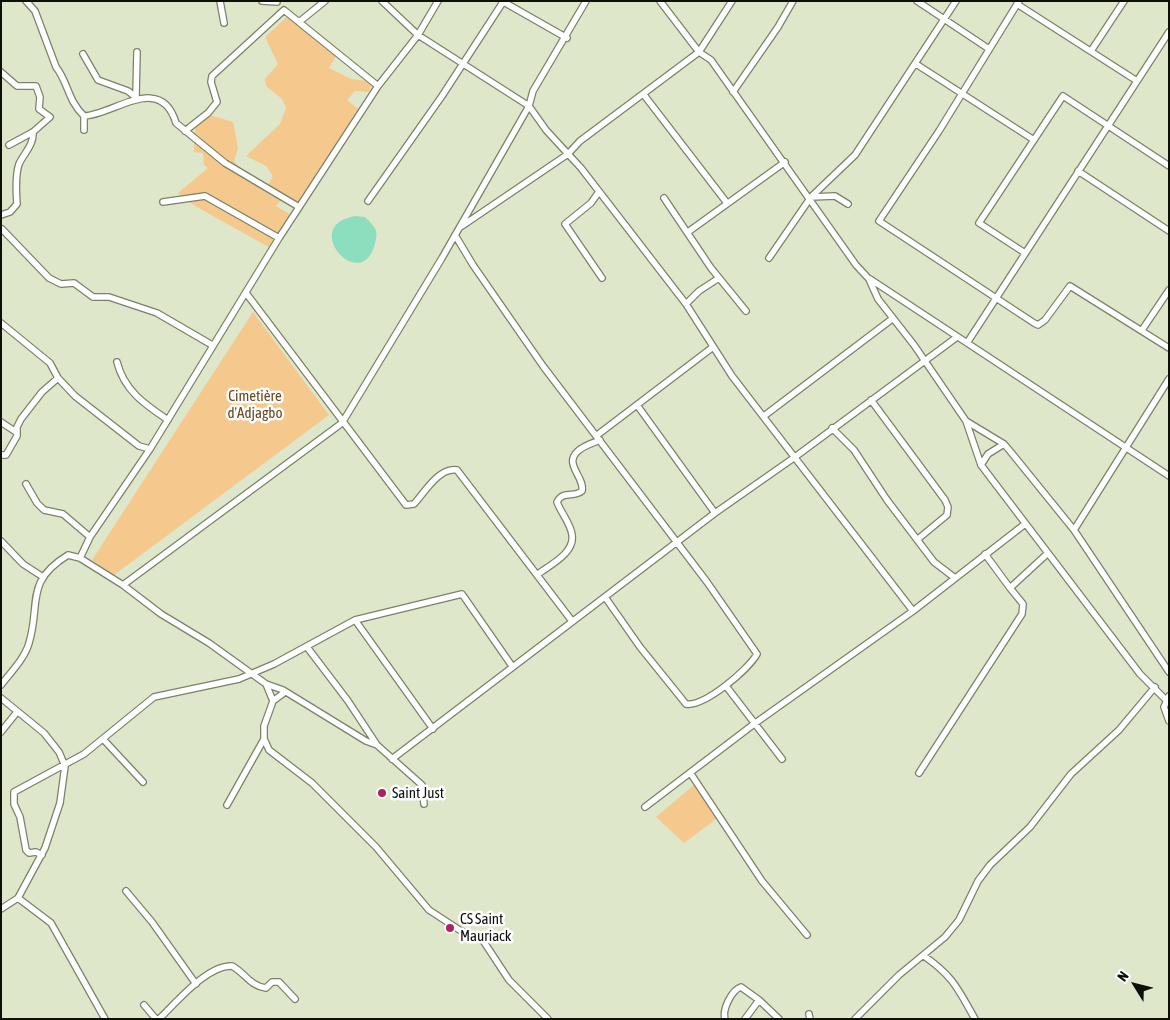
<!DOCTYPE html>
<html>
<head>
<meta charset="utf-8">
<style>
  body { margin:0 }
  #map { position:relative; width:1170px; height:1020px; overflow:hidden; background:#dee7ca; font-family:"Asap Condensed",sans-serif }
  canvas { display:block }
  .frame { position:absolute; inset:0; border:2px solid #0d1007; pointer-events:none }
  .north { position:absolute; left:1110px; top:960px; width:50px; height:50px; -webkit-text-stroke:4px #fff; paint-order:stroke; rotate:306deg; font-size:14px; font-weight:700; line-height:20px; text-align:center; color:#0d1007 }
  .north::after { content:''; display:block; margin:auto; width:18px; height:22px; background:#0d1007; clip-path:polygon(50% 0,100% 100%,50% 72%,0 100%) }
</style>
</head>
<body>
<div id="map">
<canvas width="1170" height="1020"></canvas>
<div class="frame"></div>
<div class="north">N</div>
</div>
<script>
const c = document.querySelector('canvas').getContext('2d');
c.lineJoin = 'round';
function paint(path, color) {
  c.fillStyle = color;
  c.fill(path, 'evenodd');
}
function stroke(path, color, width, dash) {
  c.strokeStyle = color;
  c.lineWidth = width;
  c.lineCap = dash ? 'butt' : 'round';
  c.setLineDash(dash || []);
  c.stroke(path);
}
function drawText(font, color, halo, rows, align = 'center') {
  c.font = font + ' "Asap Condensed",sans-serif';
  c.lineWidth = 5;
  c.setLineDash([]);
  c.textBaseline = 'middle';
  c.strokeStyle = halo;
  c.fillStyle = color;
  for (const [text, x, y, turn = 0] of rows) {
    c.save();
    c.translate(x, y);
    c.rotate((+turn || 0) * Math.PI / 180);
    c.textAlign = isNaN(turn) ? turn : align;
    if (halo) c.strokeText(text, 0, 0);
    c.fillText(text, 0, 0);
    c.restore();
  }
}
const green = new Path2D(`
  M 289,15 L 338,53 L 329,68 L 351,79 L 367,81 L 372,84 L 369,92 L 355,91 L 347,100 L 362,112 L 305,204 L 300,204 L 268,185 L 273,176 L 266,166 L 246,156 L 280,124 L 286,108 L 282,99 L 266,86 L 265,79 L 278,64 L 265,37 Z
  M 210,115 L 233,122 L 238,148 L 234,161 L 245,175 L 283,198 L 276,206 L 296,218 L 274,250 L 195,206 L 178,193 L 208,168 L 204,165 L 203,153 L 194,152 L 195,125 Z
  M 253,312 L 329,415 L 114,575 L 92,560 Z
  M 695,784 L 719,817 L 684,843 L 656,817 Z`);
const water = new Path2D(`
  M 354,216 L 365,217 C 377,229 379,231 374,247 C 361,287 314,241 339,222 C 343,219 349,218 354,216 Z`);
const minor = new Path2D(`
  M 26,1 L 35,11 L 56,67 C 68,82 68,101 84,116 C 113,115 161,72 176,123 L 225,163 L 299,207
  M 220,1 L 224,23
  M 262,1 L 277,2
  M 382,1 L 418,35 L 529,106 L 546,130 L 581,168 L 686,304 L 732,376 L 913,611
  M 502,1 L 567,38
  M 660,1 L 699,52 L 711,60 L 856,265 L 869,279 L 878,299 L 914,345 L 966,421 L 981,465 L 1140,674 L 1166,700
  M 917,1 L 989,49
  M 1019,1 L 939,131 L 879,221 L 1034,323 L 1038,325 L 1045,320 L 1070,286 L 1169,348
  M 1017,4 L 1137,81
  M 299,22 L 325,1
  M 1091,51 L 1124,1
  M 83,54 L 98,80 L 128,91 L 137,98
  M 916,64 L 1034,140
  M 1,72 L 17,86 L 36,86 L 40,97 L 39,109 L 50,117 L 33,132 L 9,145
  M 733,92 L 778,27 L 793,1
  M 644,95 L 727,203
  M 136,96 L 137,52
  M 84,116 L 84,130
  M 185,131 L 208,113 L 217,102 L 211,82 L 212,76 L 284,10 L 378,86
  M 1078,171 L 1169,231
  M 598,193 L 591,203 L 565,224 L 602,278
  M 811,197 L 835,196 L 848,204
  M 664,198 L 711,268 L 746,311
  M 368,201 L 442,96 L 503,2
  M 163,202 L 205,196 L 279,238
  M 1,215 L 10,212 L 17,204 C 16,191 15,176 19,164 C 24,153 34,145 33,132
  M 462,226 L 568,154 L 580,141 L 699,52 L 732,1
  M 2,229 L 49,278 L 61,284 L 74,283 L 93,297 L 109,297 L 157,313 L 212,345
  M 688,232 L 785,162
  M 455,235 L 473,265 L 543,366 L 707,582 L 757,654 C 748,670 704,707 686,704 L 640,647 L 605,597
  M 1025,253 L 979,223 L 1063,96 L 1169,166
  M 769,258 L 811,197 L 855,155 L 956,1
  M 870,279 L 1169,476
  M 246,293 L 406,505 L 414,504 C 425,492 439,467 457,470 L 572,621
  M 686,304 L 699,291 L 719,278
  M 1,323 L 50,363 L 58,378 L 75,396 L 139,446 L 150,449
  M 1142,330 L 1169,290
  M 967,343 L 1169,32
  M 117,362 C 124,390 144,404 168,420
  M 871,400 L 945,500 L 948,507 L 947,515 L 918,539
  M 637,405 L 715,513
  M 764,416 L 892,319
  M 966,421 L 1004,444
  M 1,422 L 16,432
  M 832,428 L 854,450 L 887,500 L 934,562 L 955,578
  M 596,436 L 713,347
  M 1,455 L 6,455 L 17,436 L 17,427 L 21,419 L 42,392 L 58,378
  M 981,465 L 988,454 L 1004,444 L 1010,451 L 1074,530 L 1169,672
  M 26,484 L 37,503 L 44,510 L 63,514 L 90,537
  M 1074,530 L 1169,379
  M 1,541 L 23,564 L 43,577
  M 985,554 L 1010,588
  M 80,558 L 90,537 L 150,449 L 279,238 L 378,86 L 418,35 L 438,1
  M 538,574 C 550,565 575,553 572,535 C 571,524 561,513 557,502 C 563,490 574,498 582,491 C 585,477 563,464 578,451 C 583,446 593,443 600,440
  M 123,585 L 342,423 L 442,258 L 529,106 L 533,91 L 586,1
  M 355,620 L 433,729
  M 307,647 L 348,701 L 377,745 L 422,785 L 424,804
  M 266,684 L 273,701
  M 1,685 C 11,672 25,658 29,643 C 41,604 24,582 68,555 L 80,558 L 123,585 L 161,614 L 209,643 L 266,684 L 283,690 L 366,741 L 377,745
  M 726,686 L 782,759
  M 1169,696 L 1164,707 L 1169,721
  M 1,698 L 44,733 L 59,752 L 65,766 L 60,803 L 45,848 L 18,898 L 1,909
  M 1,732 L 17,712
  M 103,739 L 143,782
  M 264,739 L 269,750 L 312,783 L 376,847 L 429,910 L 461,931 L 482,939 L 509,980 L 548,1019
  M 392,759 L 715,513 L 795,457 L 957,337
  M 919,773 L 1022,614 L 1023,604 L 1010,588 L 1048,553
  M 691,774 L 762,881 L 807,935
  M 227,805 L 264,739 L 264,726 L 273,701 L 285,692
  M 645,807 L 754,724 L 913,611 L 1025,524
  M 42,855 L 36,852 L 29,853 L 26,850 L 20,817 L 14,804 L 14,792 L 84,754 L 154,697 L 239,679 L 274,664 L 355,620 L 462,594 L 512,666
  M 126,891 L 152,922 L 196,984
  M 18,898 L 51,923 L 105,1019
  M 924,956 C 953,976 958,989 975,1019
  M 144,1005 L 156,1019
  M 809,1014 L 810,1019
  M 159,1019 C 177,1002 207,965 232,966 C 245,973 250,986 266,988 L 272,982 L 279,982 L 295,999
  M 725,1019 C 722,1009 732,990 741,987 L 759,1000 L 779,1019
  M 745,1019 L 759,1000
  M 855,1019 L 899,975 L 945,937 L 959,920 L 978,881 L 990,865 L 1030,827 L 1071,774 L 1119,730 L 1155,687`);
const markers = [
  [382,793,5,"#ae225e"],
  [450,928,5,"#ae225e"]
];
const parkNames = [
  ["Cimetière",255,396],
  ["d'Adjagbo",255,413]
];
const poiNames = [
  ["Saint Just",392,793],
  ["CS Saint",460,919],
  ["Mauriack",460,936]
];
paint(green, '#f5c88e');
paint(water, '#8cdebf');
stroke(minor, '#7a8268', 8);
stroke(minor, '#fff', 5.5);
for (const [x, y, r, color] of markers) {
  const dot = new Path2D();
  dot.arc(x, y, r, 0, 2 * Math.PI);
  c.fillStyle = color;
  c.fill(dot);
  stroke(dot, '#fff', 2);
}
drawText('15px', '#68481c', '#fff', parkNames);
drawText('15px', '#0d1007', '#fff', poiNames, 'left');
</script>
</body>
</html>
